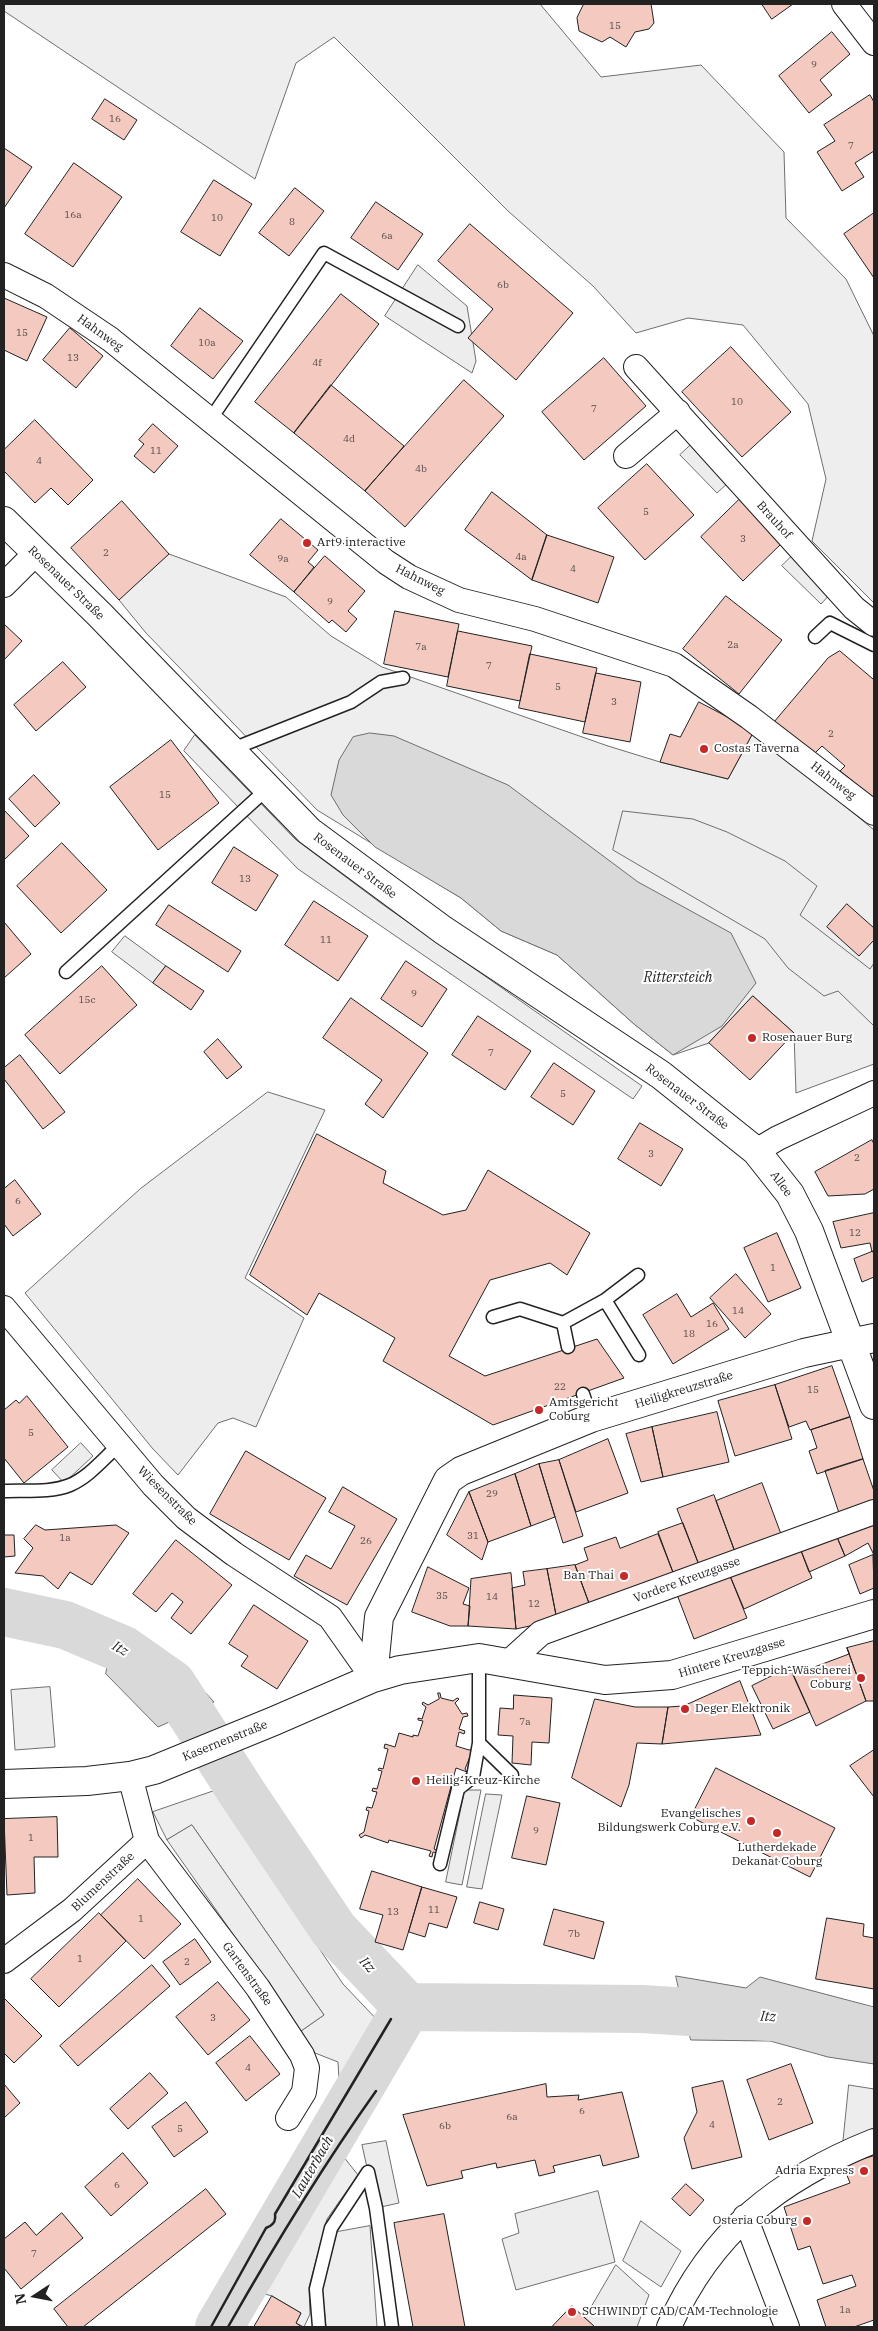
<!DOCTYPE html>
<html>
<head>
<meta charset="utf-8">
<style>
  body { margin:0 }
  #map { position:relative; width:878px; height:2331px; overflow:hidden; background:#fff; font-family:"IBM Plex Serif",serif }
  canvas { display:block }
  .frame { position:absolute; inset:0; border:5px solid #222; pointer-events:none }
  .north { position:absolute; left:10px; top:2271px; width:50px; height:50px; -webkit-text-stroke:4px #fff; paint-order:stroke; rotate:259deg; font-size:14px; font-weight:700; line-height:20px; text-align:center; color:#222 }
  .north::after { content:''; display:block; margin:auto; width:18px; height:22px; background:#222; clip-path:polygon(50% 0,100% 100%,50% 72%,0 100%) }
</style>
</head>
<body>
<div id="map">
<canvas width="878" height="2331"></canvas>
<div class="frame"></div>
<div class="north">N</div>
</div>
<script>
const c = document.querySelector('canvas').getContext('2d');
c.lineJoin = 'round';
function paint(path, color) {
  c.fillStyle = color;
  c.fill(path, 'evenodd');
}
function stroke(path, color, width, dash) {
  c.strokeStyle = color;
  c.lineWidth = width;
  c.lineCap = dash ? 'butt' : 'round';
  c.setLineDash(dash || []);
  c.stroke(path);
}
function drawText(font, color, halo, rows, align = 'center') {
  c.font = font + ' "IBM Plex Serif",serif';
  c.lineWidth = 4;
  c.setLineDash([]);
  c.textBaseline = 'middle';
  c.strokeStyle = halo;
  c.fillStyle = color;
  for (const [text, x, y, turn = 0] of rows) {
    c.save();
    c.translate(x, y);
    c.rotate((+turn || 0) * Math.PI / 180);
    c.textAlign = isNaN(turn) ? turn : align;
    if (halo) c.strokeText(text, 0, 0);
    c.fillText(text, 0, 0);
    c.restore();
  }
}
const green = new Path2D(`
  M 4,4 L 540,4 L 601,77 L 701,65 L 784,152 L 786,218 L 846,279 L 874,336 L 874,603 L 812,541 L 826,479 L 808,404 L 743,325 L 688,318 L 636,333 L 593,286 L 508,211 L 334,37 L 296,63 L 255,179 L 4,11 Z
  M 169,554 L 286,597 L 331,636 L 382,667 L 608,746 L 660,762 L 728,779 L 754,731 L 874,830 L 874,1064 L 796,1093 L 794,1033 L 753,996 L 709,1043 L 673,1055 L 634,1024 L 557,955 L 501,931 L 461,898 L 317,810 L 146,633 L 119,600 Z
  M 214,1791 L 343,1984 L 382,2025 L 340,2097 L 338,2062 L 315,2053 L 301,2031 L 324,2015 L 192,1825 L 167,1840 L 153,1812 Z
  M 343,2156 L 358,2175 L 327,2219 L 309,2287 L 310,2314 L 304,2327 L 296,2323 L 301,2313 L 272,2296 L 261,2293 Z
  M 370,2226 L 377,2327 L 326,2327 L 322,2288 L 337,2232 Z`);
const parking = new Path2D(`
  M 418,265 L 467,306 L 476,361 L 472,373 L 385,316 Z
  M 693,443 L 730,481 L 717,493 L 680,455 Z
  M 795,553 L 833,591 L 821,604 L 782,566 Z
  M 195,735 L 295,839 L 382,904 L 642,1086 L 633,1099 L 298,869 L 184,751 Z
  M 623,811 L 693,819 L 727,832 L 785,861 L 817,886 L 800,915 L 870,969 L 874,963 L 874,1026 L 838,991 L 824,996 L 788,968 L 765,939 L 613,850 Z
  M 125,936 L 166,966 L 153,983 L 112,952 Z
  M 268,1092 L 325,1110 L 245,1278 L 304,1318 L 256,1427 L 233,1418 L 218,1423 L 178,1475 L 153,1449 L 25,1293 L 140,1189 Z
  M 81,1443 L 93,1456 L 64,1483 L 52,1470 Z
  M 50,1687 L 55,1747 L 15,1750 L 11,1690 Z
  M 465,1790 L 481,1790 L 462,1885 L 446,1882 Z
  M 486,1794 L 502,1795 L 482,1889 L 467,1887 Z
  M 192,1825 L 324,2015 L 301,2031 L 167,1840 Z
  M 849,2085 L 874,2089 L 874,2141 L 842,2154 Z
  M 386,2141 L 399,2203 L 376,2208 L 362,2145 Z
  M 598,2191 L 615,2262 L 516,2290 L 502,2239 L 519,2233 L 515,2214 Z
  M 641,2221 L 681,2251 L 661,2287 L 623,2261 Z
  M 616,2265 L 649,2295 L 637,2327 L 595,2327 L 585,2318 Z`);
const water = new Path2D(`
  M 370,733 L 394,736 L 508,785 L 638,882 L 731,933 L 756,983 L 722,1026 L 673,1055 L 634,1024 L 557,955 L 501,931 L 461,898 L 375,847 L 343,815 L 331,795 L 339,760 L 353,737 Z
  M 4,1588 L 42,1604 L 26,1637 L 4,1633 Z
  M 114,1624 L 171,1655 L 214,1702 L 158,1727 L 106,1674 Z
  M 676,1976 L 746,1988 L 760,1977 L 874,2007 L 874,2064 L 828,2057 L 770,2041 L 691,2040 Z`);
const river = new Path2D(`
  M 4,1612 L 65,1625 L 122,1649 L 172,1684 L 244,1796 L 334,1930 L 407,2007 L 642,2009 L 819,2020 L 874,2032
  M 219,2327 L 407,2007`);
const building = new Path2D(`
  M 584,4 L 651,4 L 654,23 L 649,29 L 635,32 L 626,47 L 610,37 L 602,42 L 579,31 L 577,18 Z
  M 762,4 L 793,4 L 772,19 Z
  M 832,32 L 850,54 L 820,80 L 832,95 L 809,113 L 779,76 Z
  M 870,95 L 874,102 L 874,151 L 855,163 L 864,177 L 842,191 L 817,152 L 835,141 L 824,125 Z
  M 105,99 L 137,120 L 124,140 L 92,119 Z
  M 4,148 L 32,167 L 4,208 Z
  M 74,163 L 122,197 L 73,267 L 25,234 Z
  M 214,180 L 252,204 L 220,256 L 181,232 Z
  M 295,188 L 324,211 L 289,256 L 259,233 Z
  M 376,202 L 423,234 L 398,270 L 351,238 Z
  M 874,213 L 874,278 L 844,234 Z
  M 470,224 L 573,313 L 516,380 L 468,338 L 493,309 L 438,261 Z
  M 341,294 L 379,324 L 294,433 L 255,402 Z
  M 4,298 L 47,317 L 27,361 L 4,350 Z
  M 200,308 L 243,341 L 213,379 L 171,346 Z
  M 70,328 L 103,356 L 76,388 L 43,360 Z
  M 731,347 L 791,412 L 742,457 L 682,392 Z
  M 604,358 L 646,406 L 584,460 L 542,412 Z
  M 464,380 L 504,416 L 405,527 L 365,491 Z
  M 331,385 L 404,446 L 365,491 L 294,433 Z
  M 35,420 L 93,480 L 68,505 L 51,488 L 35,503 L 4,471 L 4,450 Z
  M 153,424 L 178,446 L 154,473 L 134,456 L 144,444 L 139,440 Z
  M 647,464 L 694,515 L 645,560 L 598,508 Z
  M 492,492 L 547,535 L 532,580 L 465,530 Z
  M 742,497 L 784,541 L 743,581 L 701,537 Z
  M 122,501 L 169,554 L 119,600 L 71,548 Z
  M 281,519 L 318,550 L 308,562 L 314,567 L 294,592 L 250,555 Z
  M 547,535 L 614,557 L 598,603 L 532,580 Z
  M 325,556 L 365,591 L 348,611 L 357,619 L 346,632 L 332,620 L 329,623 L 294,592 Z
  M 726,596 L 782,640 L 739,694 L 683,649 Z
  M 395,611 L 459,624 L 448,677 L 384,664 Z
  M 4,624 L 22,641 L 4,660 Z
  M 458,631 L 532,646 L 520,701 L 447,686 Z
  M 840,651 L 873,679 L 874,677 L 874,798 L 840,771 L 845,766 L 822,746 L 813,755 L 774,722 L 828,658 Z
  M 530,654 L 597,668 L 585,722 L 519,708 Z
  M 63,662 L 86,687 L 36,731 L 14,705 Z
  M 596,673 L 641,682 L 630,742 L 583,733 Z
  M 699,702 L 754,731 L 728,779 L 660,762 L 670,734 L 680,737 Z
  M 171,740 L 219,803 L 158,850 L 110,787 Z
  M 34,775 L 60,803 L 35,827 L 9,799 Z
  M 4,810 L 29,836 L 4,860 Z
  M 62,843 L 107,890 L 61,933 L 17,886 Z
  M 234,847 L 278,875 L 256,911 L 212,883 Z
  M 314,901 L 368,936 L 338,981 L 285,945 Z
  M 847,904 L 874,928 L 874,940 L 859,956 L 827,927 Z
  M 169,905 L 241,951 L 228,972 L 156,925 Z
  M 4,922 L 31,954 L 4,978 Z
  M 406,961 L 447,989 L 422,1027 L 381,999 Z
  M 102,966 L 137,1005 L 60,1074 L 25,1035 Z
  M 166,966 L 204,991 L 191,1010 L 153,983 Z
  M 753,996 L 794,1033 L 750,1080 L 709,1043 Z
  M 351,998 L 428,1053 L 383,1118 L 365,1104 L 382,1080 L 323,1038 Z
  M 478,1016 L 531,1051 L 505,1090 L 452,1055 Z
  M 218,1039 L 242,1067 L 227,1079 L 204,1052 Z
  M 20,1055 L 65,1112 L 43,1129 L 4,1079 L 4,1068 Z
  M 554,1063 L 595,1091 L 573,1125 L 531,1097 Z
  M 640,1123 L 683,1149 L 661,1186 L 618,1159 Z
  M 317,1134 L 386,1171 L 383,1183 L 443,1215 L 466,1210 L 488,1170 L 590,1233 L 567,1275 L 550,1263 L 490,1280 L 449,1356 L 485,1376 L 597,1339 L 624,1378 L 493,1425 L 383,1361 L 395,1338 L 319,1293 L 307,1315 L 250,1275 Z
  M 872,1140 L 874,1144 L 874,1189 L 865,1194 L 828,1196 L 815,1172 Z
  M 15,1180 L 41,1214 L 13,1236 L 4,1224 L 4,1189 Z
  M 874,1213 L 874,1251 L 872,1252 L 870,1243 L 841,1248 L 833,1222 Z
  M 777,1233 L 801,1288 L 768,1302 L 744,1248 Z
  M 874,1251 L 874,1277 L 862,1282 L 854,1259 Z
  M 736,1274 L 771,1314 L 745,1338 L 710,1298 Z
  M 677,1294 L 691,1317 L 713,1303 L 729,1329 L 673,1364 L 643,1315 Z
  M 832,1366 L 850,1417 L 810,1430 L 806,1421 L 789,1427 L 775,1385 Z
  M 775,1385 L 792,1439 L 735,1456 L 718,1401 Z
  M 27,1396 L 68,1447 L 24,1483 L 4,1458 L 4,1410 L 16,1400 L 19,1403 Z
  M 717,1412 L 729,1462 L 663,1477 L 652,1427 Z
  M 850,1417 L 863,1459 L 817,1474 L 809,1451 L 817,1448 L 811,1430 Z
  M 652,1427 L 663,1477 L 641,1482 L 626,1434 Z
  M 608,1439 L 628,1493 L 576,1512 L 559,1460 Z
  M 246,1451 L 326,1498 L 289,1560 L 210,1514 Z
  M 863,1459 L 874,1491 L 874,1502 L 839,1513 L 825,1471 Z
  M 559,1460 L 583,1536 L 563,1543 L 539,1464 Z
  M 539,1464 L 555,1517 L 531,1526 L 515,1474 Z
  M 515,1474 L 531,1526 L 488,1542 L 469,1492 Z
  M 762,1483 L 781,1534 L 735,1552 L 716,1501 Z
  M 343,1487 L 397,1519 L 347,1605 L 294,1576 L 306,1555 L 331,1569 L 355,1526 L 329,1512 Z
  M 469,1492 L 488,1542 L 482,1560 L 447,1535 Z
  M 714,1495 L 735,1552 L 699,1565 L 677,1509 Z
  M 874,1515 L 874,1555 L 868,1543 L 845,1556 L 834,1530 Z
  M 683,1523 L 699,1565 L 674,1575 L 658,1532 Z
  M 36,1525 L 45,1530 L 116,1525 L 129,1533 L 92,1585 L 70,1572 L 58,1589 L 43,1576 L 15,1573 L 33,1548 L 24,1539 Z
  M 834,1530 L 845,1556 L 809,1572 L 798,1543 Z
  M 658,1534 L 674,1575 L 590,1606 L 575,1565 L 588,1560 L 584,1548 L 616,1537 L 620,1548 Z
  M 4,1535 L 14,1535 L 15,1556 L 4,1557 Z
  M 176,1540 L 232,1585 L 191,1634 L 171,1618 L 183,1602 L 172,1593 L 156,1612 L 133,1594 Z
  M 798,1543 L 812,1578 L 744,1609 L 728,1571 Z
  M 873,1555 L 874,1588 L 860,1594 L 849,1565 Z
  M 575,1565 L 590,1606 L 557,1620 L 547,1569 Z
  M 428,1567 L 469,1588 L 463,1604 L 470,1606 L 468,1626 L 450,1626 L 412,1612 Z
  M 547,1569 L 557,1620 L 516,1629 L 512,1588 L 525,1585 L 523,1572 Z
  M 728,1571 L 747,1618 L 694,1639 L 676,1592 Z
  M 511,1573 L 516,1629 L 468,1626 L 471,1579 Z
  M 254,1605 L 308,1641 L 277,1689 L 241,1666 L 248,1656 L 229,1644 Z
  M 874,1641 L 874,1701 L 866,1701 L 847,1648 Z
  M 847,1648 L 866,1701 L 816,1726 L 793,1675 L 849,1654 Z
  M 790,1667 L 810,1712 L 773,1729 L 752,1686 Z
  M 740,1681 L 761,1735 L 662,1744 L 668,1707 L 683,1706 Z
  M 438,1693 L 440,1693 L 441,1698 L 453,1701 L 457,1698 L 459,1699 L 455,1703 L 462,1714 L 467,1713 L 468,1716 L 463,1717 L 459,1729 L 465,1731 L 464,1734 L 459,1732 L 456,1746 L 469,1750 L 473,1749 L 465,1769 L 467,1772 L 456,1768 L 434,1849 L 438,1851 L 437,1853 L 433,1852 L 432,1857 L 429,1856 L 431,1851 L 389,1840 L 388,1843 L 365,1835 L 361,1838 L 359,1835 L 364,1832 L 369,1811 L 366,1810 L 367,1807 L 372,1808 L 377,1792 L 372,1791 L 373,1788 L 377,1789 L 382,1771 L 378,1770 L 379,1768 L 383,1769 L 388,1749 L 384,1748 L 385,1744 L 395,1747 L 399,1733 L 413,1737 L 413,1735 L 418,1736 L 423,1721 L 418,1720 L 418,1718 L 422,1719 L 426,1707 L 422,1704 L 423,1702 L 428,1705 L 439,1699 Z
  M 514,1695 L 552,1698 L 549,1743 L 532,1742 L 531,1765 L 512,1763 L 513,1736 L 498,1735 L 500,1708 L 513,1709 Z
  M 595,1699 L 635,1707 L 668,1707 L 662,1744 L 637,1743 L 629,1785 L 621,1807 L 572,1778 Z
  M 874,1750 L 874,1797 L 850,1766 Z
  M 716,1768 L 835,1828 L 810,1877 L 691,1817 Z
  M 527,1796 L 560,1803 L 546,1865 L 512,1858 Z
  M 57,1817 L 58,1857 L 34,1857 L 35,1893 L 7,1895 L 4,1819 Z
  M 372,1871 L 422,1887 L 403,1950 L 375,1942 L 383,1915 L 360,1909 Z
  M 138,1879 L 181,1924 L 144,1959 L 101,1915 Z
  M 422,1887 L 457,1897 L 447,1928 L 429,1923 L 425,1937 L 409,1932 Z
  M 480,1902 L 504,1909 L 498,1930 L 474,1923 Z
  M 554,1909 L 604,1922 L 594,1959 L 544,1945 Z
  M 99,1913 L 126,1941 L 59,2007 L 31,1979 Z
  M 827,1918 L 864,1924 L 863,1936 L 874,1938 L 874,1989 L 816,1979 Z
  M 195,1939 L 211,1962 L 180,1985 L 163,1962 Z
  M 152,1965 L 170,1986 L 78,2066 L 60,2046 Z
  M 218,1982 L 250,2020 L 208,2055 L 176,2017 Z
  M 4,1998 L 42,2036 L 14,2063 L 4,2053 Z
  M 250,2036 L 280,2074 L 246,2101 L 216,2063 Z
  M 791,2064 L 813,2123 L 769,2140 L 747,2080 Z
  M 150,2073 L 168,2093 L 128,2129 L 110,2109 Z
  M 723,2081 L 742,2157 L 692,2169 L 684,2138 L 697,2112 L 692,2088 Z
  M 4,2084 L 20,2103 L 4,2118 Z
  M 546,2084 L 547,2097 L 579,2095 L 578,2100 L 622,2092 L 639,2157 L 603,2166 L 600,2155 L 553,2166 L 555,2172 L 539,2176 L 535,2160 L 497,2168 L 496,2163 L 461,2171 L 463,2178 L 427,2186 L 403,2115 Z
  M 186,2102 L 208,2132 L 174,2157 L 152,2127 Z
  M 123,2153 L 148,2183 L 111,2216 L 85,2187 Z
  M 874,2156 L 874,2320 L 854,2327 L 826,2327 L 817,2300 L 856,2286 L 852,2275 L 823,2284 L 810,2246 L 798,2250 L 784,2207 L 850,2183 L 843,2165 Z
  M 686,2184 L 704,2200 L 690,2216 L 672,2199 Z
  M 206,2189 L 226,2214 L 83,2327 L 68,2327 L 54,2309 Z
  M 62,2213 L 83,2238 L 21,2289 L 4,2268 L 4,2239 L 25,2222 L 36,2235 Z
  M 444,2214 L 465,2327 L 413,2327 L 394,2223 Z
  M 272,2296 L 301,2313 L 296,2323 L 302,2327 L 254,2327 Z
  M 572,2306 L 585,2318 L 595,2327 L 552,2327 Z`);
const service = new Path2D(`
  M 210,420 L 324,253 L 458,326
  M 815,637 L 830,623 L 874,645
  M 230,750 L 351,702 L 381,682 L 403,678
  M 66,972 L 267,789
  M 605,1300 L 639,1355
  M 493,1317 L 520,1309 L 563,1323 L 605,1300 L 638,1275
  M 563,1323 L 568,1347
  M 583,1394 L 591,1418
  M 4,1491 C 25,1490 51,1493 70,1485 C 89,1477 104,1458 119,1445
  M 479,1743 L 512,1775
  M 440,1864 L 458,1789 L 473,1777 L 479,1743 L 479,1658
  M 368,2172 L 376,2208 L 392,2327
  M 319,2327 L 316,2289 L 331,2228 L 368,2172`);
const minor = new Path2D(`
  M 844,4 L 874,43
  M 4,275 L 46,296 L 110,339 L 386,562 L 409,577 L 459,600 L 535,619 L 674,665 L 749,717 L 874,813
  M 636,367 L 854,608 L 874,624
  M 626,456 L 678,412
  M 4,585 L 36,553
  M 756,1151 L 778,1138 L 874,1093
  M 4,1308 L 153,1485 L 186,1518 L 234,1554 L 330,1617 L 373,1678
  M 509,1662 L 541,1633 L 874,1512
  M 130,1776 L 147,1841 L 258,1988 L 302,2055 L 307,2068 L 304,2092 L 288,2118
  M 4,1961 L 72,1910 L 147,1841
  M 745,2217 L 787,2327
  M 669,2327 C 711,2232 779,2179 874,2141`);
const tertiary = new Path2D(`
  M 4,521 L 100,615 L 309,831 L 443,930 L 661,1075 L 756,1151 L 790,1194 L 809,1231 L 874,1405
  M 373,1678 L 379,1617 L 448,1480 L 461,1471 L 591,1418 L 804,1353 L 874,1338
  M 4,1784 L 87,1781 L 130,1776 L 154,1770 L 274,1721 L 373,1678 L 400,1670 L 479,1658 L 605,1680 L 672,1675 L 874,1614`);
const wall = new Path2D(`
  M 211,2327 L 266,2228 C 273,2225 276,2222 275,2214 L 391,2019
  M 228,2327 C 274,2246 322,2167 376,2091`);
const markers = [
  [307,543,5,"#c62828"],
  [704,749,5,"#c62828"],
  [752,1038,5,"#c62828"],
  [539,1410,5,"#c62828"],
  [624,1576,5,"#c62828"],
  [861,1678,5,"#c62828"],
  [685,1709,5,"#c62828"],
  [416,1781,5,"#c62828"],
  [751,1821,5,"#c62828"],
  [777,1833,5,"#c62828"],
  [864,2171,5,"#c62828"],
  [807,2221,5,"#c62828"],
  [572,2312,5,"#c62828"]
];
const numberNames = [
  ["15",615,26],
  ["9",814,65],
  ["16",115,119],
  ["7",851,146],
  ["16a",73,215],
  ["10",217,218],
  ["8",292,222],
  ["6a",387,236],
  ["6b",503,285],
  ["15",22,333],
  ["10a",207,343],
  ["13",73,358],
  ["4f",317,363],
  ["10",737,402],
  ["7",594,409],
  ["4d",349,439],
  ["11",156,451],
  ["4",39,461],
  ["4b",421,469],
  ["5",646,512],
  ["3",743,539],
  ["2",106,553],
  ["4a",521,557],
  ["9a",283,559],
  ["4",573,569],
  ["9",330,602],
  ["2a",733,645],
  ["7a",421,647],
  ["7",489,666],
  ["5",558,687],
  ["3",614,702],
  ["2",831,734],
  ["15",165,795],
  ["13",245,879],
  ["11",326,940],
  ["9",414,994],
  ["15c",87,1000],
  ["7",491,1053],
  ["5",563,1094],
  ["3",651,1154],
  ["2",857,1158],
  ["6",18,1201],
  ["12",855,1233],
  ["1",773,1268],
  ["14",738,1311],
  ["16",712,1324],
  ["18",689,1334],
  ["22",560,1387],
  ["15",813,1390],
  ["5",31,1433],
  ["29",492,1494],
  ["31",473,1536],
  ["1a",65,1538],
  ["26",366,1541],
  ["35",442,1596],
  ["14",492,1597],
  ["12",534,1604],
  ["7a",525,1722],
  ["9",536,1831],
  ["1",31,1838],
  ["11",434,1910],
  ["13",393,1912],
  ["1",141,1919],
  ["7b",574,1934],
  ["1",80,1959],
  ["2",187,1962],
  ["3",213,2018],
  ["4",248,2068],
  ["2",780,2102],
  ["6",582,2111],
  ["6a",512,2117],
  ["4",712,2125],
  ["6b",445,2126],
  ["5",180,2129],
  ["6",117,2185],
  ["7",34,2254],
  ["1a",845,2310]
];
const streetNames = [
  ["Hahnweg",100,333,36],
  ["Brauhof",774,520,48],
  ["Hahnweg",420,580,27],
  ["Rosenauer Straße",66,583,44],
  ["Hahnweg",833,781,38],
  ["Rosenauer Straße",355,866,37],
  ["Rosenauer Straße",687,1097,37],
  ["Allee",781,1184,54],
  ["Heiligkreuzstraße",684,1390,-17],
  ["Wiesenstraße",167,1496,45],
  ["Vordere Kreuzgasse",687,1580,-20],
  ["Hintere Kreuzgasse",732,1658,-17],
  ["Kasernenstraße",225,1741,-22],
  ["Blumenstraße",103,1882,-43],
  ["Gartenstraße",247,1974,54]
];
const poiNames = [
  ["Art9 interactive",317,543],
  ["Costas Taverna",714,749],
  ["Rosenauer Burg",762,1038],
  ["Amtsgericht",549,1403],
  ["Coburg",549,1417],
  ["Ban Thai",614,1576,"right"],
  ["Teppich-Wäscherei",851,1671,"right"],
  ["Coburg",851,1685,"right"],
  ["Deger Elektronik",695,1709],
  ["Heilig-Kreuz-Kirche",426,1781],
  ["Evangelisches",741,1814,"right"],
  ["Bildungswerk Coburg e.V.",741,1828,"right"],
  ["Lutherdekade",777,1848,"center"],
  ["Dekanat Coburg",777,1862,"center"],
  ["Adria Express",854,2171,"right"],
  ["Osteria Coburg",797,2221,"right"],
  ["SCHWINDT CAD/CAM-Technologie",582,2312]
];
const waterNames = [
  ["Rittersteich",678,978],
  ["Itz",120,1649,28],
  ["Itz",367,1965,47],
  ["Itz",768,2017,3],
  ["Lauterbach",313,2167,-60]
];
paint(green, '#eee');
stroke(green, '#6f6f6f', 1);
paint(parking, '#ededed');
stroke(parking, '#6f6f6f', 1);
paint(water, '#d9d9d9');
stroke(water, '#6f6f6f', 1);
stroke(river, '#d9d9d9', 48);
paint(building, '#f3c9c0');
stroke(building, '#222', 1);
stroke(service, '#222', 15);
stroke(minor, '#222', 26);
stroke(tertiary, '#222', 30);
stroke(service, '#fff', 12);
stroke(minor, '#fff', 24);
stroke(tertiary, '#fff', 28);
stroke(wall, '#222', 2.5);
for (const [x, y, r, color] of markers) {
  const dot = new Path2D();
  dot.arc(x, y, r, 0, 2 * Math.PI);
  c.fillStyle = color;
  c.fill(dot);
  stroke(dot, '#fff', 2);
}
drawText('10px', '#564c4a', null, numberNames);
drawText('12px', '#222', '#fff', streetNames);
drawText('12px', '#222', '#fff', poiNames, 'left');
drawText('italic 14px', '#222', '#fff', waterNames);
</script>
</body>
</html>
